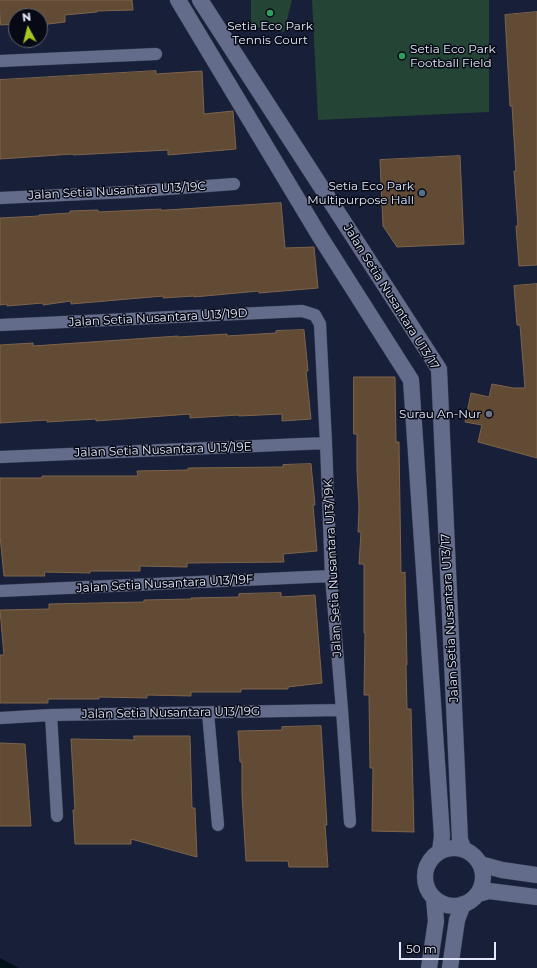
<!DOCTYPE html>
<html>
<head>
<meta charset="utf-8">
<style>
  body { margin:0 }
  #map { position:relative; width:537px; height:968px; overflow:hidden; background:#181f38; font-family:Montserrat,sans-serif }
  canvas { display:block }
  .north { position:absolute; left:8px; top:8px; width:40px; height:40px; box-sizing:border-box; background:#070914; border:1px solid #5f6370; border-radius:50%; rotate:353deg; font-size:11px; font-weight:700; line-height:16px; text-align:center; color:#e4eafb }
  .north::after { content:''; display:block; margin:auto; width:14px; height:18px; background:#a6c820; clip-path:polygon(50% 0,100% 100%,50% 72%,0 100%) }
  .scale { position:absolute; left:399px; top:942px; width:97px; height:18px; box-sizing:border-box; border:2px solid #e4eafb; border-top:0; padding-left:5px; font-size:12px; line-height:14px; white-space:nowrap; color:#e4eafb; -webkit-text-stroke:3px #070914; paint-order:stroke }
</style>
</head>
<body>
<div id="map">
<canvas width="537" height="968"></canvas>
<div class="north">N</div>
<div class="scale">50 m</div>
</div>
<script>
const c = document.querySelector('canvas').getContext('2d');
c.lineJoin = 'round';
function paint(path, color) {
  c.fillStyle = color;
  c.fill(path, 'evenodd');
}
function stroke(path, color, width, dash) {
  c.strokeStyle = color;
  c.lineWidth = width;
  c.lineCap = dash ? 'butt' : 'round';
  c.setLineDash(dash || []);
  c.stroke(path);
}
function drawText(font, color, halo, rows, align = 'center') {
  c.font = font + ' Montserrat,sans-serif';
  c.lineWidth = 3;
  c.setLineDash([]);
  c.textBaseline = 'middle';
  c.strokeStyle = halo;
  c.fillStyle = color;
  for (const [text, x, y, turn = 0] of rows) {
    c.save();
    c.translate(x, y);
    c.rotate((+turn || 0) * Math.PI / 180);
    c.textAlign = isNaN(turn) ? turn : align;
    if (halo) c.strokeText(text, 0, 0);
    c.fillText(text, 0, 0);
    c.restore();
  }
}
const green = new Path2D(`
  M 251,0 L 292,0 L 284,32 L 251,26 Z
  M 312,0 L 489,0 L 489,112 L 318,120 Z`);
const water = new Path2D(`
  M 0,958 L 19,968 L 0,968 Z`);
const building = new Path2D(`
  M 0,0 L 132,0 L 133,10 L 97,11 L 97,12 L 65,15 L 65,22 L 40,25 L 40,16 L 16,16 L 16,24 L 1,25 Z
  M 537,12 L 537,265 L 519,266 L 516,226 L 518,226 L 514,171 L 516,171 L 512,106 L 510,106 L 505,15 Z
  M 156,71 L 156,74 L 202,71 L 204,114 L 233,111 L 236,149 L 168,155 L 168,150 L 73,155 L 73,154 L 0,159 L 0,80 Z
  M 460,156 L 464,244 L 397,247 L 383,226 L 380,160 Z
  M 281,203 L 285,248 L 314,247 L 318,288 L 259,293 L 259,291 L 194,297 L 194,296 L 163,298 L 163,296 L 71,304 L 71,301 L 43,305 L 43,303 L 7,306 L 7,304 L 0,305 L 0,218 L 39,216 L 39,215 L 70,213 L 70,211 L 98,210 L 98,212 L 161,209 L 161,210 Z
  M 537,284 L 537,458 L 478,442 L 482,425 L 465,422 L 471,393 L 489,397 L 492,384 L 513,388 L 525,388 L 520,325 L 517,325 L 514,286 Z
  M 304,330 L 308,371 L 306,371 L 311,419 L 282,421 L 282,414 L 239,416 L 239,415 L 190,418 L 190,414 L 96,421 L 96,419 L 47,422 L 47,420 L 0,423 L 0,345 L 33,343 L 33,346 L 178,336 L 178,337 L 227,334 L 227,336 L 276,333 L 276,331 Z
  M 354,377 L 395,377 L 396,442 L 399,442 L 401,573 L 405,572 L 407,665 L 406,665 L 407,709 L 411,709 L 414,832 L 372,831 L 373,768 L 370,768 L 369,695 L 364,695 L 365,633 L 364,633 L 364,564 L 359,564 L 361,532 L 358,532 L 359,507 L 357,471 L 357,434 L 354,434 Z
  M 311,464 L 315,505 L 313,505 L 317,551 L 283,554 L 284,562 L 187,563 L 187,567 L 140,566 L 140,571 L 90,571 L 90,573 L 44,572 L 45,576 L 4,576 L 0,536 L 0,478 L 42,478 L 42,476 L 138,476 L 137,471 L 188,470 L 188,468 L 283,467 L 283,465 Z
  M 281,593 L 281,597 L 315,595 L 322,683 L 288,687 L 288,689 L 241,689 L 241,692 L 191,692 L 191,696 L 147,695 L 147,698 L 99,697 L 99,699 L 48,699 L 48,703 L 0,703 L 0,655 L 4,655 L 0,610 L 49,609 L 49,604 L 144,602 L 144,600 L 192,599 L 191,598 L 239,597 L 239,594 Z
  M 321,726 L 327,825 L 325,825 L 328,867 L 289,867 L 288,861 L 246,861 L 242,795 L 242,762 L 240,762 L 238,731 L 282,730 L 282,727 Z
  M 134,736 L 190,736 L 192,808 L 195,808 L 197,857 L 131,839 L 131,844 L 75,844 L 73,810 L 75,810 L 71,739 L 134,740 Z
  M 0,743 L 25,744 L 31,826 L 0,826 Z`);
const street = new Path2D(`
  M 0,61 L 156,54
  M 0,198 L 127,192 L 234,184
  M 0,325 L 302,311 L 315,315 L 320,324 L 326,443 L 331,576 L 342,710 L 350,822
  M 0,457 L 326,443
  M 0,591 L 331,576
  M 208,713 L 218,825
  M 51,715 L 57,816
  M 0,718 L 51,715 L 342,710`);
const secondary = new Path2D(`
  M 178,0 L 319,235 L 411,380 L 442,836 L 440,851
  M 200,0 L 439,369 L 460,840 L 464,850
  M425 877a29 29 0 1 1 58 0a29 29 0 1 1-58 0Z
  M 480,864 L 502,870 L 537,875
  M 478,894 L 489,891 L 537,897
  M 429,968 L 436,921 L 434,898
  M 450,968 L 457,920 L 463,904`);
const markers = [
  [270,13,4,"#2e9e5b"],
  [402,56,4,"#2e9e5b"],
  [422,193,4,"#5c6f8a"],
  [489,414,4,"#6b7280"]
];
const poiNames = [
  ["Setia Eco Park",270,26,"center"],
  ["Tennis Court",270,40,"center"],
  ["Setia Eco Park",410,49,"left"],
  ["Football Field",410,63,"left"],
  ["Setia Eco Park",414,186],
  ["Multipurpose Hall",414,200],
  ["Surau An-Nur",481,414]
];
const streetNames = [
  ["Jalan Setia Nusantara U13/19C",117,191,-3],
  ["Jalan Setia Nusantara U13/17",391,297,58],
  ["Jalan Setia Nusantara U13/19D",158,318,-3],
  ["Jalan Setia Nusantara U13/19E",163,450,-2],
  ["Jalan Setia Nusantara U13/19K",333,568,-93],
  ["Jalan Setia Nusantara U13/19F",165,584,-3],
  ["Jalan Setia Nusantara U13/17",450,618,-93],
  ["Jalan Setia Nusantara U13/19G",171,713,-1]
];
paint(green, '#244435');
paint(water, '#00111a');
paint(building, '#624b34');
stroke(building, '#7d644c', 1);
stroke(street, '#353a4f', 13);
stroke(secondary, '#353a4f', 17);
stroke(street, '#636d8b', 12);
stroke(secondary, '#636d8b', 16);
for (const [x, y, r, color] of markers) {
  const dot = new Path2D();
  dot.arc(x, y, r, 0, 2 * Math.PI);
  c.fillStyle = color;
  c.fill(dot);
  stroke(dot, '#070914', 1.5);
}
drawText('12px', '#e4eafb', '#070914', poiNames, 'right');
drawText('12px', '#e4eafb', '#070914', streetNames);
</script>
</body>
</html>
